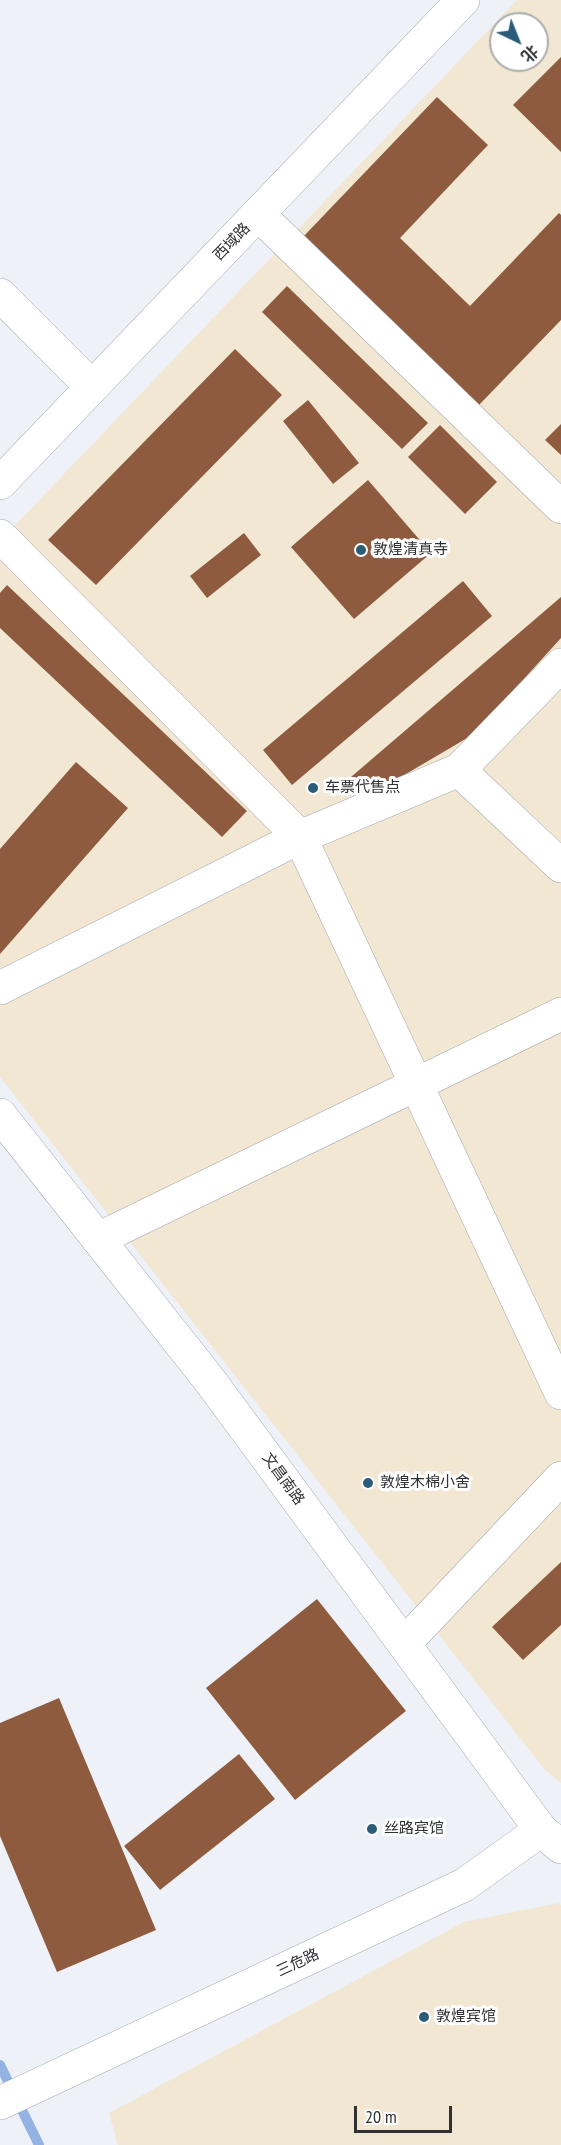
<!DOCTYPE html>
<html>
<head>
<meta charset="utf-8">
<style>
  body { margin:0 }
  #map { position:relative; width:561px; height:2145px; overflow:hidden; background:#eef2f8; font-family:"PT Sans Narrow","Noto Sans SC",sans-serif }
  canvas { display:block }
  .north { position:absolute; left:489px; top:12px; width:60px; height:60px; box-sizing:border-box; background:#fff; border:2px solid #acadae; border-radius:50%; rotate:137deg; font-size:16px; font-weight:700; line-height:24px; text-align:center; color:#303134 }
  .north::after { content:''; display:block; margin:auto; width:21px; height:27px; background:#2a5b79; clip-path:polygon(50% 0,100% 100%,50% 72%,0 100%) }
  .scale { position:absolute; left:354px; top:2106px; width:98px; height:27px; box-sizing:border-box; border:3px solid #303134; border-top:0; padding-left:8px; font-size:18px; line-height:21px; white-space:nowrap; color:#303134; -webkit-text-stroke:4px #fff; paint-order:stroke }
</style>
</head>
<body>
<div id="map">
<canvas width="561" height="2145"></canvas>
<div class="north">北</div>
<div class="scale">20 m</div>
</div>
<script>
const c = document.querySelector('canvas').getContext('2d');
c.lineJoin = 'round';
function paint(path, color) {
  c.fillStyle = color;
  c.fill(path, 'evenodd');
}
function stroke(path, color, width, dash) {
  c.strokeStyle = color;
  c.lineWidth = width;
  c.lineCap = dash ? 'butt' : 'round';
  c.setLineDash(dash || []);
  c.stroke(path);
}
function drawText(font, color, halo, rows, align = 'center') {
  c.font = font + ' "PT Sans Narrow","Noto Sans SC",sans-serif';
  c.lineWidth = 6;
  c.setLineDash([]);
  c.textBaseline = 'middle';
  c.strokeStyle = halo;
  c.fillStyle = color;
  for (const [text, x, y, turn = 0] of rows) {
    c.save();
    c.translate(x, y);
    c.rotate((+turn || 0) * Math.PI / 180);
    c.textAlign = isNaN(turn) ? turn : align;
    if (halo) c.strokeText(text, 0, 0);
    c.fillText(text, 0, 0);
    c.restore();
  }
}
const commercial = new Path2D(`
  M 517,0 L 561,0 L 561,1783 L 545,1770 L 0,1077 L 0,541 ZM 501,24 L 537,24 L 537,60 L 501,60 Z
  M 559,1903 L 561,1905 L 561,2145 L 118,2145 L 109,2113 L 464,1922 Z`);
const stream = new Path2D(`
  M 0,2065 L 39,2145`);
const building = new Path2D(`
  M 561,57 L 561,152 L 513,105 Z
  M 437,97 L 488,145 L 400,238 L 470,306 L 559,213 L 561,215 L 561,320 L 479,405 L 303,237 Z
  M 287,286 L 428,423 L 402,449 L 262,312 Z
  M 235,349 L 282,395 L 96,585 L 48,540 Z
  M 308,400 L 359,463 L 333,484 L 283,421 Z
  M 561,424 L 561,455 L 545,440 Z
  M 440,425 L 497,482 L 465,514 L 408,457 Z
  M 368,480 L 431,553 L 354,619 L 291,547 Z
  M 244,533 L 261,555 L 207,598 L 190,576 Z
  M 463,581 L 492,616 L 292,785 L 263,750 Z
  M 7,585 L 247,811 L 222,837 L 0,628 L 0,593 Z
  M 561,597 L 561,638 L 474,734 L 360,801 L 344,783 Z
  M 76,762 L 128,808 L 0,954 L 0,849 Z
  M 561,1562 L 561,1625 L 523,1660 L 492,1627 Z
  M 317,1599 L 406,1711 L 295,1800 L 206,1688 Z
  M 59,1698 L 156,1930 L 57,1972 L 0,1836 L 0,1723 Z
  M 239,1754 L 275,1799 L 160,1890 L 124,1846 Z`);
const street = new Path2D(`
  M 258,214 L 561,507
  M 0,295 L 92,387
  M 0,536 L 300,837 L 561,1393
  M 459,770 L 561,866
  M 0,988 L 300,837 L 459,770 L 561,665
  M 98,1239 L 561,1014
  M 404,1644 L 561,1478`);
const secondary = new Path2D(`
  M 0,483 L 463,0
  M 0,1115 L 211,1382 L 541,1830 L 561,1847
  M 0,2103 L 464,1885 L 541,1830`);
const markers = [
  [361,550,6,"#2a5b79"],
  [313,788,6,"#2a5b79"],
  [368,1483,6,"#2a5b79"],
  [372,1829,6,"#2a5b79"],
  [424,2017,6,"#2a5b79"]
];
const streetNames = [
  ["西域路",232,242,-46],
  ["文昌南路",283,1479,54],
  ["三危路",298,1963,-25]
];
const poiNames = [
  ["敦煌清真寺",373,550],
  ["车票代售点",325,788],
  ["敦煌木棉小舍",380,1483],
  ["丝路宾馆",384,1829],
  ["敦煌宾馆",436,2017]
];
paint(commercial, '#f1e7d2');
stroke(stream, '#95b2e5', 10);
paint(building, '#8f5b3e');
stroke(street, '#a5a9af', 34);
stroke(secondary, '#a5a9af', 34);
stroke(street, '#fff', 33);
stroke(secondary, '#fff', 33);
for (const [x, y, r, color] of markers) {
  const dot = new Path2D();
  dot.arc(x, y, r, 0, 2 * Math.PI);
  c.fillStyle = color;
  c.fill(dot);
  stroke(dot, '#fff', 2);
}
drawText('15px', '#303134', '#fff', streetNames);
drawText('15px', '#303134', '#fff', poiNames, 'left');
</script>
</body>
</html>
